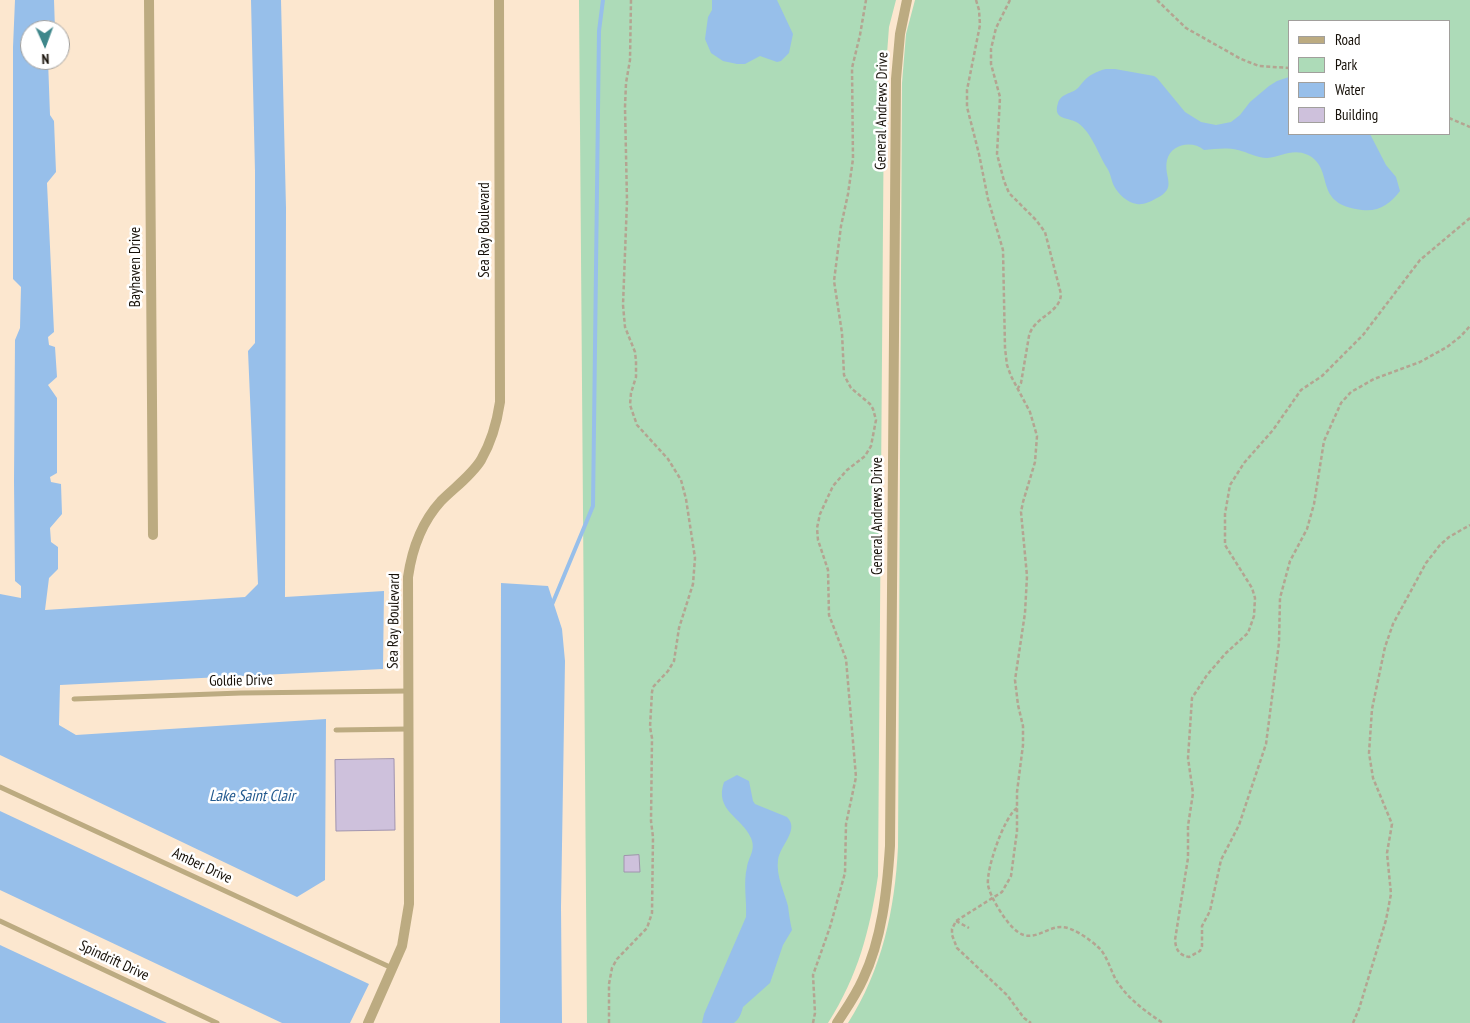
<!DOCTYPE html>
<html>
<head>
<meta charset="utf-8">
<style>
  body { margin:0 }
  #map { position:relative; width:1470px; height:1023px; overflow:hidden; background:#fce7cf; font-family:"PT Sans Narrow",sans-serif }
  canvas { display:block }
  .legend { position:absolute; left:1288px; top:20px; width:162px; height:115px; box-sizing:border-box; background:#fff; border:1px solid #a19f9c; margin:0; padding:6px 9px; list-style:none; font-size:15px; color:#150f07 }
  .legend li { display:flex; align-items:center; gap:10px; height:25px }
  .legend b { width:25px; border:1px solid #a19f9c }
  .north { position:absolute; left:20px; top:20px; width:50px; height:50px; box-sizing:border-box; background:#fff; border:1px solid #a19f9c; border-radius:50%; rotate:178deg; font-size:14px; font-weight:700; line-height:20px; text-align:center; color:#150f07 }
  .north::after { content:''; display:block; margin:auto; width:18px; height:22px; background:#3f878b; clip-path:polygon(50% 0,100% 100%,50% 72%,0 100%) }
</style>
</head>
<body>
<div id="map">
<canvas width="1470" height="1023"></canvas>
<ul class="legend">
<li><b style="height:6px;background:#bcab81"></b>Road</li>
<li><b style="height:14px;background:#addbb8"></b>Park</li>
<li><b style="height:14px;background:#97bfea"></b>Water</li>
<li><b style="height:14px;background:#cec1dc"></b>Building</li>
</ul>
<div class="north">N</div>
</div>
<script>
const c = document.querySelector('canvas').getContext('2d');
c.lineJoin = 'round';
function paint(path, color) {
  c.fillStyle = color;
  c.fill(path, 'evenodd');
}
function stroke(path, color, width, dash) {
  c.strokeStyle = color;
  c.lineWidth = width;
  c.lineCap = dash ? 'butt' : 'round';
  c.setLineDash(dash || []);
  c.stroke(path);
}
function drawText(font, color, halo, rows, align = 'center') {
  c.font = font + ' "PT Sans Narrow",sans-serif';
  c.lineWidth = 5;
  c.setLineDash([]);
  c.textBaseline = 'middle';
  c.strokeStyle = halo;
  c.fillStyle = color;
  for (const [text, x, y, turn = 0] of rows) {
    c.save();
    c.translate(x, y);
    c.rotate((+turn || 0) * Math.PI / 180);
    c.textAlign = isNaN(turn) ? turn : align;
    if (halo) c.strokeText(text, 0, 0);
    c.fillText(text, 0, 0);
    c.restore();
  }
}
const green = new Path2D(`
  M 579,0 L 896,0 L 889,27 L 884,94 L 878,876 C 870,930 858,976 828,1023 L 587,1023 Z
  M 915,0 L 1470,0 L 1470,1023 L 848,1023 C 882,970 895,909 898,847 L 902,83 L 906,34 ZM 1289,21 L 1449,21 L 1449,134 L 1289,134 Z`);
const water = new Path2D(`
  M 15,0 L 54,0 L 55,30 L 30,30 L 30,60 L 48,60 L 50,115 L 54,121 L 56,172 L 47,183 L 54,332 L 48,337 L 49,345 L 55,347 L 57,377 L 48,385 L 57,398 L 57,473 L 50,477 L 51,482 L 61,484 L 62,514 L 50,528 L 51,542 L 58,547 L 58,569 L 49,578 L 45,610 L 245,597 L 258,584 L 248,351 L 255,343 L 255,172 L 251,0 L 281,0 L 286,208 L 285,597 L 384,591 L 383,669 L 60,685 L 59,725 L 76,735 L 326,719 L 325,880 L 297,897 L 0,755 L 0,594 L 21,598 L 21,586 L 15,581 L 14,481 L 15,340 L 20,328 L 21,287 L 13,279 L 13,47 Z
  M 712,0 L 777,0 L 793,34 L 789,53 L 781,61 L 777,62 L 760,56 L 745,64 L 737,64 L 723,61 L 711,53 L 705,39 L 708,17 L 712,10 Z
  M 1106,69 L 1115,69 L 1154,76 L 1157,78 L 1185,112 L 1201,122 L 1216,125 L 1231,122 L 1240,115 L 1250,102 L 1269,86 L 1277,81 L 1289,77 L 1289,134 L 1370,134 L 1386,165 L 1396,177 L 1400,191 C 1390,204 1379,212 1362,210 C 1311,204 1336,169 1308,155 C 1292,148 1282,157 1267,158 C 1257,158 1247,152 1238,150 C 1226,147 1215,149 1204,150 C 1192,140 1171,144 1167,160 C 1163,178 1179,188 1155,199 C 1150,202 1143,205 1137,204 C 1128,203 1118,194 1114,186 C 1111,180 1111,174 1107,168 C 1098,154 1092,133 1078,123 C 1070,117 1052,121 1058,103 C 1061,93 1072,94 1078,88 C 1080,86 1081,84 1083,82 C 1089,75 1097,71 1106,69 Z
  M 501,583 L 548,586 L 562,629 L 565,661 L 561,907 L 562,1023 L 500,1023 Z
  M 737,775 L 749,781 L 753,801 L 755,804 L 787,817 C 800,830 780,845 778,860 C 776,876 784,891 788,906 C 789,914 790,922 792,930 L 783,945 L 770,983 L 743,1007 C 741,1014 740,1018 734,1023 L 702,1023 L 704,1014 L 746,917 C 747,900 743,883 747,867 C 749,856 756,850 751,838 C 742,817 714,811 724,782 Z
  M 0,811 L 369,984 L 350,1023 L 282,1023 L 0,890 Z
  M 0,945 L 167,1023 L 0,1023 Z`);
const stream = new Path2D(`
  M 551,607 L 593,506 L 599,31 L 603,0`);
const building = new Path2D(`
  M 394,759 L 395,830 L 336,831 L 335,760 Z
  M 639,855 L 640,872 L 624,872 L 624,856 Z`);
const path = new Path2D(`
  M 976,0 L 979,10 L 980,25 L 967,90 L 967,107 L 979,154 L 988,199 L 1003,250 L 1005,348 L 1007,365 L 1011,376 L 1030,412 L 1037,436 L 1035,462 L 1023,502 L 1021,512 L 1027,576 L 1025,613 L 1015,680 L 1018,705 L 1023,726 L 1023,745 L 1017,792 L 1017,831 L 1011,876 L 1002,892 L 956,921 L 952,929 L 952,935 L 957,948 L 1007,995 L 1024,1018 L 1031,1023
  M 1010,0 L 996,28 L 991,49 L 991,64 L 1000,97 L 997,154 L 1004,181 L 1009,193 L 1036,220 L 1045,232 L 1061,294 C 1060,310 1044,314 1035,325 C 1032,328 1030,332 1029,336 L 1021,383 L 1018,388
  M 1157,0 L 1186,28 L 1241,59 L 1259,66 L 1289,68
  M 1449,118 L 1470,127
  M 1470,218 L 1420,260 L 1363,335 L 1322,376 L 1301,390 L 1273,430 L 1244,463 L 1230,485 L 1225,514 L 1225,545 L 1252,588 L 1255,598 L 1254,616 L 1248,633 L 1226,653 L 1207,675 L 1192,698 L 1188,758 L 1193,793 L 1188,826 L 1188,858 L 1175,940 C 1176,950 1179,955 1189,957 L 1200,951 L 1202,946 L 1202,926 L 1210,911 L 1221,860 L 1239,825 L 1266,744 L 1279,643 L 1280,598 L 1290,561 L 1307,529 L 1314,504 L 1324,441 L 1341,403 L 1351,392 L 1374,379 L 1420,362 L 1447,347 L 1461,336 L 1470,326
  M 1017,808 C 1004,817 986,869 988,885 C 990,897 1007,925 1018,932 C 1033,943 1046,927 1061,927 C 1073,927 1089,939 1098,947 C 1107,955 1110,969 1116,980 C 1127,998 1146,1012 1163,1023
  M 956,921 L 969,928
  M 609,1023 L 609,984 L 612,968 L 617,959 L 647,928 L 652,913 L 653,837 L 651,821 L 652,738 L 650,727 L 652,692 L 653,687 L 668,671 L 674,661 L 679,628 L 693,584 L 695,558 L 686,499 L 681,480 L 668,459 L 637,425 L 630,405 L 631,393 L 636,377 L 636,361 L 635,352 L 625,327 L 623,305 L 627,201 L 625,107 L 626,83 L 630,60 L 631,0
  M 813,1023 L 815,1013 L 813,975 L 830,927 L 845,873 L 846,824 L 856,777 L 846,659 L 829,615 L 828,570 L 818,540 L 817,528 L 820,514 L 833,486 L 847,470 L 865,456 L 871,446 L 876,420 L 873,409 L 870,404 L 851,388 L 844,375 L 842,333 L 834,281 L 841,226 L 848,194 L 853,159 L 852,68 L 860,35 L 866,0
  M 1353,1023 L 1359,1009 L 1386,920 L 1391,894 L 1387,853 L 1392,824 L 1373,778 L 1369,753 L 1372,709 L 1385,647 L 1393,624 L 1426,563 L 1440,545 L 1449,537 L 1470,525`);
const lane = new Path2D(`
  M 74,699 L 241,693 L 408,691
  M 336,730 L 408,729
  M 0,787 L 392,968
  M 0,921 L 217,1023`);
const street = new Path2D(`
  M 149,0 L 153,535
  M 368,1023 L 402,946 L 409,904 L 408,577 C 412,549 421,523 441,501 C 455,487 471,476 481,460 C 492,441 497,422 500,402 L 499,0
  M 837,1023 C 846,1009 856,995 863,979 C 882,939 887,891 890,846 L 896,79 L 900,34 L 907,0`);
const streetNames = [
  ["General Andrews Drive",882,111,-89],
  ["Sea Ray Boulevard",485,230,-90],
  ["Bayhaven Drive",136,267,-90],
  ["General Andrews Drive",878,516,-90],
  ["Sea Ray Boulevard",394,621,-89],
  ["Goldie Drive",241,681,-1],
  ["Amber Drive",202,866,25],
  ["Spindrift Drive",114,961,25]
];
const waterNames = [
  ["Lake Saint Clair",252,796]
];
paint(green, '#addbb8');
paint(water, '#97bfea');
stroke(stream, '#97bfea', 4);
paint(building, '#cec1dc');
stroke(building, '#a194ae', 1);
stroke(path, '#b4a491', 2.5, [4, 2.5]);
stroke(lane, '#bcab81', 5);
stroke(street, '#bcab81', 10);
drawText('15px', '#150f07', '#fff', streetNames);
drawText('italic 16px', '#22598e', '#fff', waterNames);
</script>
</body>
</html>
